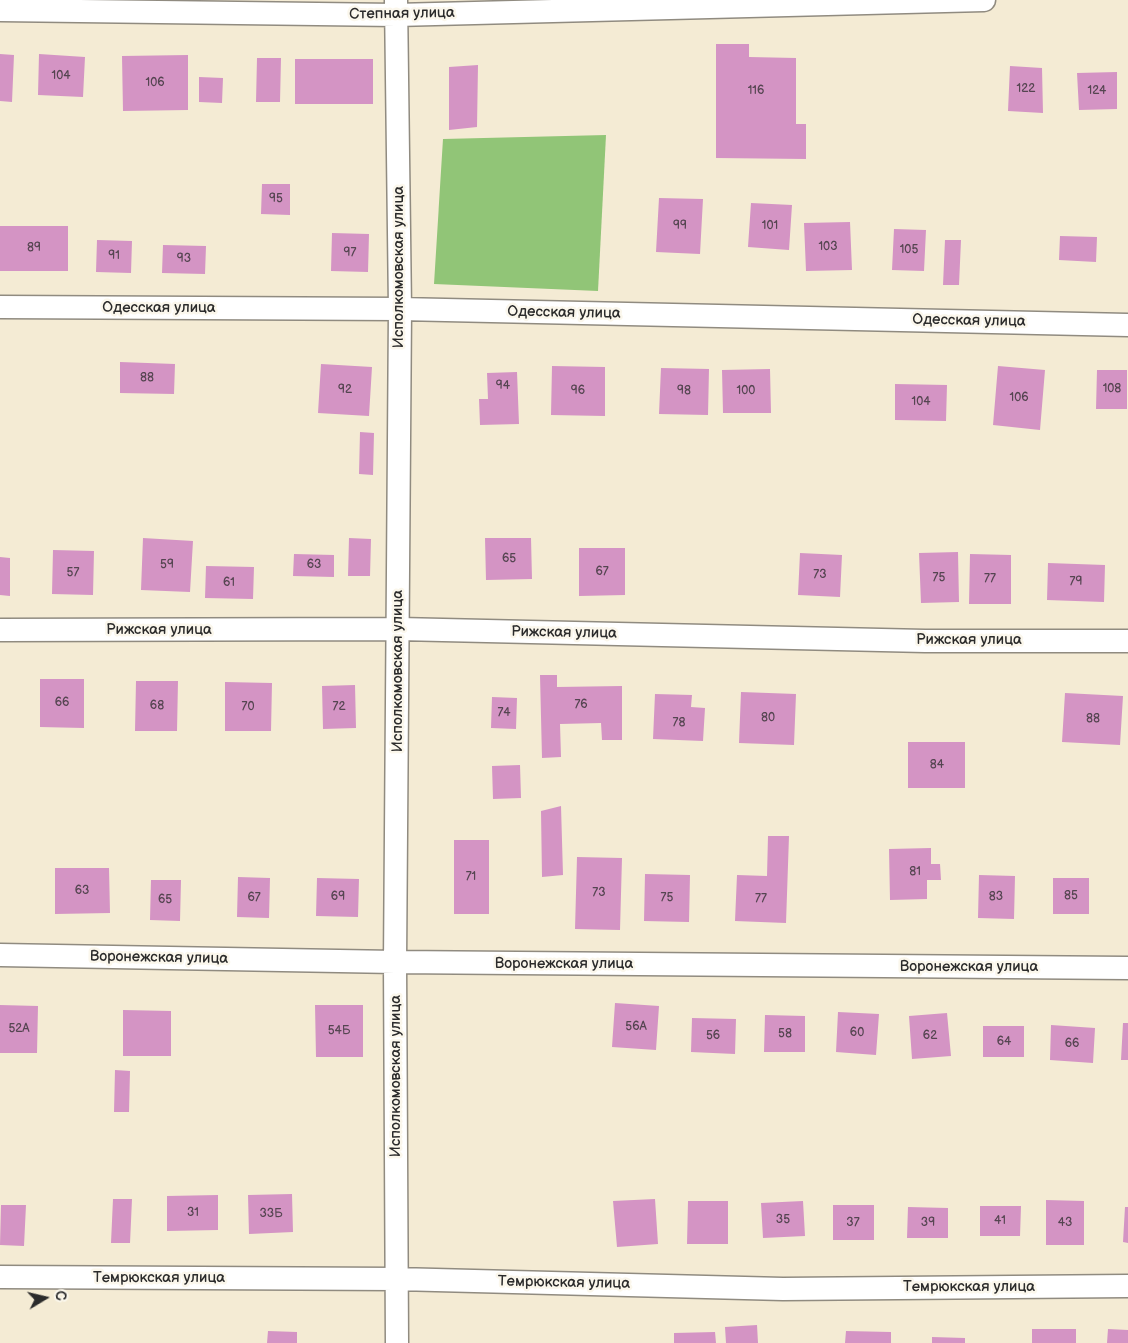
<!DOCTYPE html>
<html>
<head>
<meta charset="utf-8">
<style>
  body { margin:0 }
  #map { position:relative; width:1128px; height:1343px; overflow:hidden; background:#f4ebd4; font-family:"Balsamiq Sans",sans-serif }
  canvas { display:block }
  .north { position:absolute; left:20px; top:1273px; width:50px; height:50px; -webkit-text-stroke:4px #fbf7ec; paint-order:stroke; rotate:81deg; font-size:14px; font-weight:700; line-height:20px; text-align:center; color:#2b2b2b }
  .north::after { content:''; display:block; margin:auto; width:18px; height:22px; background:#2b2b2b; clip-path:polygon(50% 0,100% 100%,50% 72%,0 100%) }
</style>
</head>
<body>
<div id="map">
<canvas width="1128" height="1343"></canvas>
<div class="north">С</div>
</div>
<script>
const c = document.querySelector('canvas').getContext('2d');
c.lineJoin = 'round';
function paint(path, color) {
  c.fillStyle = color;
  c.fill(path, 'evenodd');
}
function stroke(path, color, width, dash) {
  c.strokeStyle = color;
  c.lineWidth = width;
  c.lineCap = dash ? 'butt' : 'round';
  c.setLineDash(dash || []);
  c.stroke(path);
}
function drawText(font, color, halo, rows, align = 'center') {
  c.font = font + ' "Balsamiq Sans",sans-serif';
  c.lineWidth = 5;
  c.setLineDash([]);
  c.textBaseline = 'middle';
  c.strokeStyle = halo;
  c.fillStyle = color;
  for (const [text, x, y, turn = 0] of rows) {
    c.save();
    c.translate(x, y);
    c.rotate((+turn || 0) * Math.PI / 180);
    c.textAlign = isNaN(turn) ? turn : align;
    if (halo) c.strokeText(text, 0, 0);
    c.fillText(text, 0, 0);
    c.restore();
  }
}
const green = new Path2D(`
  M 606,135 L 598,291 L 434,284 L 443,139 Z`);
const building = new Path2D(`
  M 716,44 L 749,44 L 749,57 L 796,58 L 796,124 L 806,124 L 806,159 L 716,158 Z
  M 0,54 L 14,55 L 12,102 L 0,101 Z
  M 39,54 L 85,57 L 83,97 L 38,95 Z
  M 188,55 L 188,110 L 123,111 L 122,56 Z
  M 257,58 L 281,58 L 280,102 L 256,102 Z
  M 295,59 L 373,59 L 373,104 L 295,104 Z
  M 478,65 L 477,127 L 449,130 L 449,67 Z
  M 1010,66 L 1042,68 L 1043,113 L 1008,111 Z
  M 1117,72 L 1117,109 L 1079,110 L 1077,73 Z
  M 199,77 L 223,78 L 222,103 L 199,102 Z
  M 262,184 L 290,184 L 290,215 L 261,214 Z
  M 659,198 L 703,199 L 700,254 L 656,252 Z
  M 751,203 L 792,205 L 789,250 L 748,247 Z
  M 850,222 L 852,270 L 806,271 L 804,223 Z
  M 0,226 L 68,226 L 68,271 L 0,271 Z
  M 894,229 L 926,230 L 924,271 L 892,270 Z
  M 332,233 L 369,234 L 368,272 L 331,271 Z
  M 1060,236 L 1097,237 L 1096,262 L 1059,260 Z
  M 97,240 L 132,241 L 131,273 L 96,272 Z
  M 945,240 L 961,240 L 959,285 L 943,285 Z
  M 163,245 L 206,246 L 205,274 L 162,273 Z
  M 120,362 L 175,364 L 174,394 L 120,393 Z
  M 321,364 L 372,367 L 369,416 L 318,413 Z
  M 552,366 L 605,367 L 605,416 L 551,415 Z
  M 998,366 L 1045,370 L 1040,430 L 993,425 Z
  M 661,368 L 709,369 L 708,415 L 659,414 Z
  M 770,369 L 771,413 L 723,413 L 722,370 Z
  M 1097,370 L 1127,370 L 1127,409 L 1096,409 Z
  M 517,372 L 519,424 L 480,425 L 479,399 L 488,399 L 487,373 Z
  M 895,384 L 947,385 L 946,421 L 895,420 Z
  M 360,432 L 374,433 L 373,475 L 359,474 Z
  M 143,538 L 193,541 L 190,592 L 141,590 Z
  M 349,538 L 371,539 L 370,576 L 348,576 Z
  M 485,538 L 531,538 L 532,579 L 486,580 Z
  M 579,548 L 625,548 L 625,595 L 579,596 Z
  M 53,550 L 94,551 L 93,595 L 52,594 Z
  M 958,552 L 959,602 L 921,603 L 919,553 Z
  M 800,553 L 842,555 L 840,597 L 798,595 Z
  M 294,554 L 334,555 L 334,577 L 293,576 Z
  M 970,554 L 1011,555 L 1011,604 L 969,604 Z
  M 0,557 L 10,558 L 10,596 L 0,595 Z
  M 1048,563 L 1105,565 L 1104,602 L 1047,600 Z
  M 206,566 L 254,567 L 253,599 L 205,598 Z
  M 540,675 L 557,675 L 557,687 L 622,686 L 622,740 L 602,740 L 601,723 L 560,724 L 561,757 L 542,758 Z
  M 40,679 L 84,679 L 84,728 L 40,727 Z
  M 136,681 L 178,681 L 177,731 L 135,731 Z
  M 225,682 L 272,683 L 271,731 L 225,731 Z
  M 355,685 L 356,728 L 323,729 L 322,686 Z
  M 741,692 L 796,694 L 794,745 L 739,743 Z
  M 1065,693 L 1123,696 L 1120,745 L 1062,742 Z
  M 655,694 L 692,695 L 691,707 L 705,708 L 703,741 L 653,739 Z
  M 492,697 L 517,698 L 516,729 L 491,728 Z
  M 908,742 L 965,742 L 965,788 L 908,788 Z
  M 520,765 L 521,798 L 493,799 L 492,766 Z
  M 561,806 L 563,875 L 542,877 L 541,811 Z
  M 768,836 L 789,836 L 786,923 L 735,921 L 737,875 L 767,876 Z
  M 454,840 L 489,840 L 489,914 L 454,914 Z
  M 931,848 L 931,864 L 940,864 L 941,880 L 927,880 L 927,899 L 890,900 L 889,849 Z
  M 577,857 L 622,858 L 620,930 L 575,929 Z
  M 55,868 L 109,868 L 110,913 L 55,914 Z
  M 645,874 L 690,875 L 689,922 L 644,921 Z
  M 979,875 L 1015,876 L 1014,919 L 978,918 Z
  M 238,877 L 270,878 L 269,918 L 237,917 Z
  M 317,878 L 359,879 L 358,917 L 316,916 Z
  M 1053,878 L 1089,878 L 1089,914 L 1053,914 Z
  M 151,880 L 181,880 L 180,921 L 150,920 Z
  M 615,1003 L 659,1006 L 656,1050 L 612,1047 Z
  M 0,1005 L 38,1006 L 37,1053 L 0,1053 Z
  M 315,1005 L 363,1005 L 363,1057 L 316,1057 Z
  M 123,1010 L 171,1011 L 171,1056 L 123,1056 Z
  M 838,1012 L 879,1014 L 876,1055 L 836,1052 Z
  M 947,1013 L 951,1056 L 912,1059 L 909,1016 Z
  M 765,1015 L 805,1016 L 805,1052 L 764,1052 Z
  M 692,1018 L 736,1019 L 735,1054 L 691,1052 Z
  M 1123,1023 L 1128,1023 L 1128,1060 L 1121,1060 Z
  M 1051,1025 L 1095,1028 L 1093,1063 L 1050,1060 Z
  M 983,1026 L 1024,1026 L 1024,1057 L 983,1057 Z
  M 115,1070 L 130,1071 L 129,1112 L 114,1112 Z
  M 292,1194 L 293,1232 L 249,1234 L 248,1195 Z
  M 218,1195 L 218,1230 L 167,1231 L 167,1196 Z
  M 113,1199 L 132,1199 L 130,1243 L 111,1243 Z
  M 655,1199 L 658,1244 L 617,1247 L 613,1201 Z
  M 1046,1200 L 1084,1201 L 1084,1245 L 1046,1245 Z
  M 688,1201 L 728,1201 L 728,1244 L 687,1244 Z
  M 803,1201 L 805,1236 L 763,1238 L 761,1203 Z
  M 1,1205 L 26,1205 L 24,1246 L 0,1245 Z
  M 833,1205 L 874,1205 L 874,1240 L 833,1240 Z
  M 980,1206 L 1021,1206 L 1020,1236 L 980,1236 Z
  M 908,1207 L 948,1208 L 948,1238 L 907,1238 Z
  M 1125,1207 L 1128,1207 L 1128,1243 L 1123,1242 Z
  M 757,1325 L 758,1343 L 726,1343 L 725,1327 Z
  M 1032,1329 L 1076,1329 L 1076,1343 L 1032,1343 Z
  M 1108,1329 L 1128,1330 L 1128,1343 L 1107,1343 Z
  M 268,1331 L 297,1332 L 297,1343 L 267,1343 Z
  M 846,1331 L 891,1332 L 891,1343 L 845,1343 Z
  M 715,1332 L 716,1343 L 674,1343 L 674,1333 Z
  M 932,1337 L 965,1338 L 965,1343 L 932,1343 Z`);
const street = new Path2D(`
  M 396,0 L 400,309 L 395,962 L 397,1343
  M 0,10 L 396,15 L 984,0
  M 0,307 L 400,309 L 1128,325
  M 0,630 L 399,629 L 925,641 L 1128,641
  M 0,955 L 395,962 L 1128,968
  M 0,1277 L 397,1279 L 783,1289 L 1128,1286`);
const numberNames = [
  ["104",61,76],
  ["106",155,83],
  ["122",1026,89],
  ["116",756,91],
  ["124",1097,91],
  ["95",276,199],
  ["99",680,226],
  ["101",770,226],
  ["103",828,247],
  ["89",34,248],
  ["105",909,250],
  ["97",350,253],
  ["91",114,256],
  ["93",184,259],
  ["88",147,378],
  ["94",503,386],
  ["108",1112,389],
  ["92",345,390],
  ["96",578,391],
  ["98",684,391],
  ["100",746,391],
  ["106",1019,398],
  ["104",921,402],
  ["65",509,559],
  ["59",167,565],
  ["63",314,565],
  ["67",602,572],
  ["57",73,573],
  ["73",820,575],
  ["75",939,578],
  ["77",990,579],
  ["79",1076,582],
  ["61",229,583],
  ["66",62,703],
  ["76",581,705],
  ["68",157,706],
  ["70",248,707],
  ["72",339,707],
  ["74",504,713],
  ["80",768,718],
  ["88",1093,719],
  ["78",679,723],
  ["84",937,765],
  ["81",915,872],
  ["71",471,877],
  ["63",82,891],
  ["73",599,893],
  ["85",1071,896],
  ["69",338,897],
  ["83",996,897],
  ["67",254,898],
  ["75",667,898],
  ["77",761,899],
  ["65",165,900],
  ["56А",636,1027],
  ["52А",19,1029],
  ["54Б",339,1031],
  ["60",857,1033],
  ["58",785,1034],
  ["56",713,1036],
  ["62",930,1036],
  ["64",1004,1042],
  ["66",1072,1044],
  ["31",193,1213],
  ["33Б",271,1214],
  ["35",783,1220],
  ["41",1000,1221],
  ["37",853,1223],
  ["39",928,1223],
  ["43",1065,1223]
];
const streetNames = [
  ["Степная улица",402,14,-1],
  ["Исполкомовская улица",399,267,-90],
  ["Одесская улица",159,308],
  ["Одесская улица",564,313,1],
  ["Одесская улица",969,321,1],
  ["Рижская улица",159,630],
  ["Рижская улица",564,633,1],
  ["Рижская улица",969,640],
  ["Исполкомовская улица",398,671,-90],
  ["Воронежская улица",159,958,1],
  ["Воронежская улица",564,964],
  ["Воронежская улица",969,967],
  ["Исполкомовская улица",396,1076,-90],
  ["Темрюкская улица",159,1278],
  ["Темрюкская улица",564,1283,1],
  ["Темрюкская улица",969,1287]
];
paint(green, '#91c577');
paint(building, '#d494c4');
stroke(street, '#908b80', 25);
stroke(street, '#fff', 22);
drawText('12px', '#554551', null, numberNames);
drawText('15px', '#2b2b2b', '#fbf7ec', streetNames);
</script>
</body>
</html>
